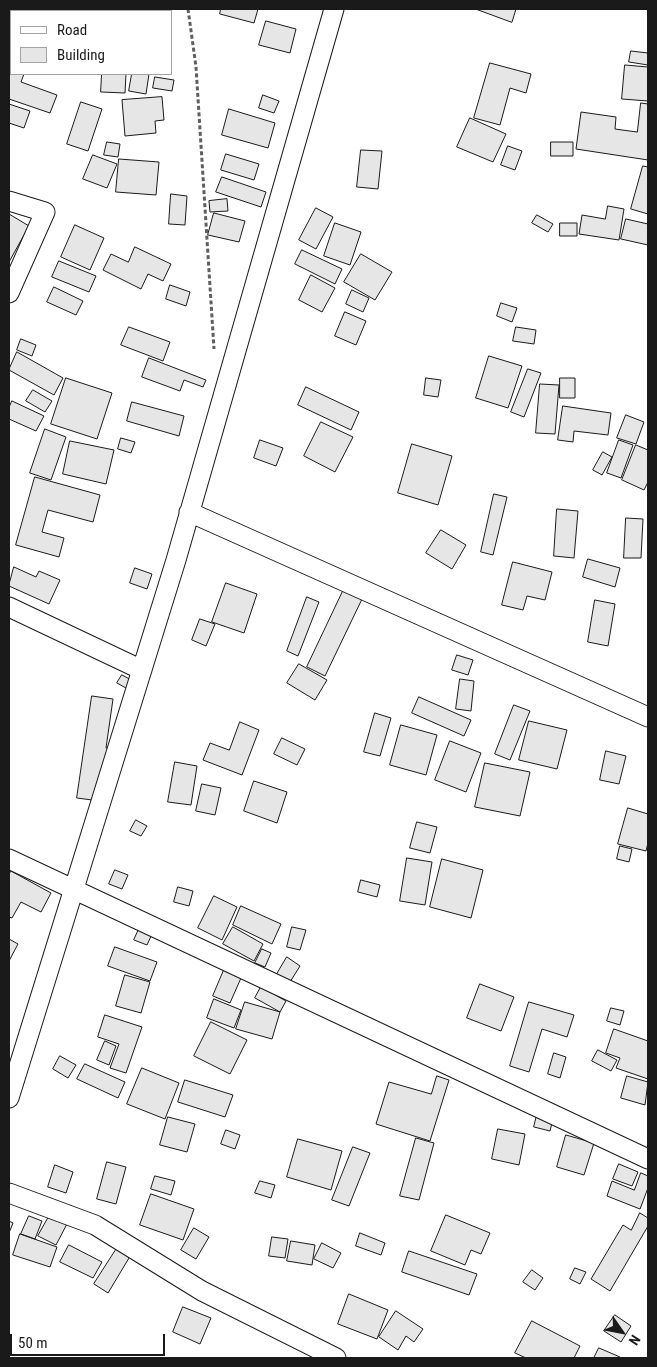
<!DOCTYPE html>
<html>
<head>
<meta charset="utf-8">
<style>
  body { margin:0 }
  #map { position:relative; width:657px; height:1367px; overflow:hidden; background:#fff; font-family:"Roboto Condensed",sans-serif }
  canvas { display:block }
  .frame { position:absolute; inset:0; border:10px solid #1a1a1a; pointer-events:none }
  .legend { position:absolute; left:10px; top:10px; width:162px; height:65px; box-sizing:border-box; background:#fff; border:1px solid #a3a3a3; margin:0; padding:6px 9px; list-style:none; font-size:15px; color:#1a1a1a }
  .legend li { display:flex; align-items:center; gap:10px; height:25px }
  .legend b { width:25px; border:1px solid #a3a3a3 }
  .north { position:absolute; left:597px; top:1307px; width:50px; height:50px; -webkit-text-stroke:4px #fff; paint-order:stroke; rotate:123deg; font-size:14px; font-weight:700; line-height:20px; text-align:center; color:#1a1a1a }
  .north::after { content:''; display:block; margin:auto; width:18px; height:22px; background:#1a1a1a; clip-path:polygon(50% 0,100% 100%,50% 72%,0 100%) }
  .scale { position:absolute; left:10px; top:1334px; width:155px; height:22px; box-sizing:border-box; border:2px solid #1a1a1a; border-top:0; padding-left:6px; font-size:15px; line-height:18px; white-space:nowrap; color:#1a1a1a; -webkit-text-stroke:4px #fff; paint-order:stroke }
</style>
</head>
<body>
<div id="map">
<canvas width="657" height="1367"></canvas>
<div class="frame"></div>
<ul class="legend">
<li><b style="height:6px;background:#fff"></b>Road</li>
<li><b style="height:14px;background:#e6e6e6"></b>Building</li>
</ul>
<div class="north">N</div>
<div class="scale">50 m</div>
</div>
<script>
const c = document.querySelector('canvas').getContext('2d');
c.lineJoin = 'round';
function paint(path, color) {
  c.fillStyle = color;
  c.fill(path, 'evenodd');
}
function stroke(path, color, width, dash) {
  c.strokeStyle = color;
  c.lineWidth = width;
  c.lineCap = dash ? 'butt' : 'round';
  c.setLineDash(dash || []);
  c.stroke(path);
}
const building = new Path2D(`
  M 120,9 L 141,9 L 141,11 L 121,11 Z
  M 221,9 L 258,9 L 254,23 L 220,14 Z
  M 476,9 L 516,9 L 512,22 Z
  M 9,11 L 11,12 L 11,45 L 9,50 Z
  M 266,21 L 296,29 L 290,53 L 259,45 Z
  M 631,51 L 648,53 L 648,65 L 629,62 Z
  M 490,63 L 531,74 L 526,93 L 510,88 L 500,125 L 474,118 Z
  M 625,65 L 648,67 L 648,101 L 622,99 Z
  M 9,66 L 11,67 L 11,74 L 24,74 L 21,82 L 57,95 L 50,113 L 9,99 Z
  M 102,74 L 126,74 L 125,93 L 101,92 Z
  M 132,74 L 149,74 L 146,94 L 129,91 Z
  M 155,77 L 174,80 L 172,91 L 153,88 Z
  M 263,95 L 279,101 L 274,113 L 259,108 Z
  M 162,97 L 164,120 L 155,121 L 156,133 L 125,136 L 122,100 Z
  M 81,102 L 102,109 L 88,151 L 67,144 Z
  M 641,103 L 648,104 L 648,160 L 576,149 L 581,112 L 616,117 L 615,129 L 637,132 Z
  M 9,104 L 30,111 L 24,128 L 9,123 Z
  M 229,109 L 275,123 L 268,148 L 222,135 Z
  M 470,118 L 506,134 L 493,162 L 457,147 Z
  M 107,142 L 120,144 L 118,157 L 104,155 Z
  M 551,142 L 573,142 L 573,156 L 551,156 Z
  M 508,146 L 522,151 L 515,170 L 501,165 Z
  M 361,150 L 382,151 L 378,189 L 357,187 Z
  M 226,154 L 259,164 L 254,180 L 221,170 Z
  M 93,155 L 117,164 L 107,188 L 83,179 Z
  M 119,159 L 159,162 L 156,195 L 116,192 Z
  M 643,166 L 648,167 L 648,214 L 631,209 Z
  M 222,177 L 266,192 L 261,207 L 216,192 Z
  M 171,194 L 187,196 L 185,225 L 169,224 Z
  M 227,199 L 228,211 L 210,212 L 209,201 Z
  M 608,206 L 624,209 L 619,240 L 579,234 L 582,215 L 605,219 Z
  M 316,208 L 333,217 L 316,249 L 299,240 Z
  M 214,213 L 245,221 L 239,242 L 208,235 Z
  M 9,214 L 29,226 L 9,262 Z
  M 537,215 L 553,224 L 548,232 L 532,223 Z
  M 626,219 L 648,224 L 648,245 L 621,239 Z
  M 335,223 L 361,232 L 350,265 L 324,256 Z
  M 560,223 L 577,223 L 577,236 L 560,236 Z
  M 75,225 L 104,238 L 90,270 L 61,257 Z
  M 135,247 L 171,264 L 163,281 L 148,274 L 141,289 L 103,270 L 111,254 L 128,262 Z
  M 302,250 L 342,269 L 335,284 L 295,264 Z
  M 361,254 L 392,272 L 375,300 L 344,282 Z
  M 59,261 L 96,276 L 89,292 L 52,277 Z
  M 311,275 L 335,288 L 322,312 L 299,300 Z
  M 170,285 L 190,292 L 186,306 L 166,299 Z
  M 54,287 L 83,301 L 76,315 L 47,302 Z
  M 352,290 L 369,298 L 363,312 L 346,304 Z
  M 501,303 L 517,308 L 512,322 L 497,316 Z
  M 345,312 L 366,321 L 356,345 L 335,336 Z
  M 129,327 L 170,342 L 163,361 L 121,345 Z
  M 516,327 L 536,330 L 534,344 L 513,341 Z
  M 21,339 L 36,345 L 32,356 L 17,350 Z
  M 17,352 L 63,378 L 54,395 L 9,370 Z
  M 489,356 L 522,366 L 508,408 L 476,398 Z
  M 149,358 L 206,380 L 203,387 L 184,380 L 180,391 L 142,377 Z
  M 528,369 L 541,373 L 524,417 L 511,412 Z
  M 66,378 L 112,393 L 97,439 L 51,424 Z
  M 426,378 L 441,380 L 438,397 L 424,395 Z
  M 560,378 L 575,378 L 575,398 L 560,398 Z
  M 540,384 L 559,385 L 555,434 L 536,433 Z
  M 306,387 L 359,412 L 351,430 L 298,405 Z
  M 33,390 L 52,401 L 45,412 L 26,401 Z
  M 12,401 L 44,416 L 36,431 L 9,419 L 9,408 Z
  M 132,402 L 184,416 L 179,436 L 127,421 Z
  M 563,406 L 611,413 L 608,435 L 574,431 L 573,442 L 558,440 Z
  M 626,415 L 644,422 L 636,444 L 617,438 Z
  M 321,422 L 353,437 L 335,472 L 304,456 Z
  M 45,429 L 66,437 L 51,480 L 30,473 Z
  M 121,438 L 135,442 L 131,453 L 118,449 Z
  M 260,440 L 283,448 L 276,466 L 254,458 Z
  M 619,440 L 633,445 L 621,478 L 607,473 Z
  M 70,441 L 114,450 L 106,484 L 63,474 Z
  M 412,444 L 452,456 L 438,505 L 398,493 Z
  M 636,445 L 648,450 L 648,482 L 644,490 L 622,480 Z
  M 603,452 L 612,457 L 602,475 L 593,470 Z
  M 35,477 L 100,495 L 93,522 L 48,510 L 42,532 L 64,538 L 59,557 L 16,545 Z
  M 494,494 L 507,497 L 493,555 L 481,552 Z
  M 557,509 L 578,511 L 574,558 L 554,556 Z
  M 626,518 L 643,519 L 641,558 L 624,558 Z
  M 441,530 L 466,545 L 452,569 L 426,553 Z
  M 588,559 L 620,568 L 615,587 L 583,577 Z
  M 513,562 L 552,572 L 545,600 L 527,596 L 523,610 L 502,605 Z
  M 14,567 L 36,577 L 39,571 L 60,580 L 49,604 L 9,586 Z
  M 135,568 L 152,574 L 147,589 L 130,583 Z
  M 226,583 L 257,594 L 244,633 L 212,622 Z
  M 344,589 L 363,597 L 325,676 L 307,667 Z
  M 307,597 L 319,602 L 298,656 L 287,651 Z
  M 595,600 L 615,604 L 608,646 L 588,642 Z
  M 200,619 L 215,624 L 206,646 L 192,640 Z
  M 457,655 L 473,660 L 468,675 L 452,670 Z
  M 299,664 L 327,680 L 315,700 L 287,683 Z
  M 122,675 L 137,683 L 133,692 L 117,683 Z
  M 460,679 L 474,681 L 471,711 L 456,709 Z
  M 92,696 L 113,699 L 106,748 L 115,749 L 107,802 L 77,798 Z
  M 419,697 L 471,720 L 464,736 L 412,713 Z
  M 514,705 L 530,711 L 510,760 L 495,754 Z
  M 375,713 L 391,718 L 380,756 L 364,752 Z
  M 529,721 L 567,730 L 557,769 L 519,760 Z
  M 240,722 L 259,730 L 242,775 L 203,760 L 210,743 L 229,750 Z
  M 401,725 L 437,735 L 426,775 L 390,765 Z
  M 282,738 L 305,749 L 297,765 L 274,754 Z
  M 450,741 L 481,753 L 466,792 L 435,780 Z
  M 606,751 L 626,756 L 619,784 L 600,780 Z
  M 175,762 L 197,766 L 191,805 L 168,802 Z
  M 485,763 L 530,772 L 520,816 L 475,807 Z
  M 254,781 L 287,792 L 277,823 L 244,811 Z
  M 202,784 L 221,788 L 215,815 L 196,811 Z
  M 628,808 L 648,814 L 648,843 L 646,851 L 618,844 Z
  M 136,820 L 147,826 L 141,836 L 130,831 Z
  M 417,822 L 437,827 L 430,853 L 410,848 Z
  M 620,846 L 632,849 L 629,862 L 617,859 Z
  M 407,858 L 432,862 L 425,905 L 400,901 Z
  M 442,859 L 483,870 L 471,918 L 430,907 Z
  M 115,870 L 128,875 L 122,889 L 109,884 Z
  M 11,871 L 51,893 L 41,912 L 21,902 L 12,918 L 9,917 L 9,875 Z
  M 361,880 L 380,885 L 377,897 L 358,892 Z
  M 178,887 L 193,891 L 189,906 L 174,902 Z
  M 214,896 L 237,907 L 222,940 L 198,928 Z
  M 241,906 L 281,924 L 272,944 L 233,925 Z
  M 233,927 L 263,944 L 254,961 L 223,944 Z
  M 292,927 L 306,930 L 300,950 L 287,947 Z
  M 139,929 L 152,934 L 147,945 L 134,940 Z
  M 9,939 L 18,944 L 9,961 Z
  M 115,947 L 157,962 L 150,981 L 108,966 Z
  M 262,949 L 271,953 L 265,967 L 255,963 Z
  M 287,957 L 300,966 L 290,982 L 277,974 Z
  M 224,970 L 241,978 L 230,1003 L 213,996 Z
  M 125,975 L 150,982 L 141,1013 L 116,1006 Z
  M 480,984 L 514,997 L 501,1031 L 467,1018 Z
  M 261,987 L 286,1001 L 280,1012 L 255,998 Z
  M 214,999 L 241,1010 L 234,1028 L 207,1018 Z
  M 245,1002 L 280,1012 L 272,1039 L 236,1029 Z
  M 529,1002 L 574,1015 L 567,1037 L 542,1029 L 529,1072 L 510,1066 Z
  M 611,1008 L 624,1011 L 620,1025 L 607,1021 Z
  M 105,1015 L 142,1027 L 126,1073 L 110,1068 L 119,1044 L 98,1037 Z
  M 211,1022 L 247,1040 L 230,1074 L 194,1056 Z
  M 614,1029 L 648,1041 L 648,1079 L 616,1068 L 620,1058 L 606,1053 Z
  M 105,1041 L 116,1046 L 109,1065 L 97,1060 Z
  M 598,1050 L 617,1060 L 611,1071 L 592,1061 Z
  M 554,1053 L 566,1057 L 560,1078 L 548,1074 Z
  M 60,1056 L 76,1065 L 68,1078 L 53,1069 Z
  M 85,1064 L 125,1082 L 118,1098 L 77,1079 Z
  M 142,1068 L 179,1083 L 165,1119 L 127,1104 Z
  M 437,1076 L 449,1080 L 430,1141 L 376,1124 L 389,1082 L 431,1094 Z
  M 627,1076 L 648,1082 L 645,1105 L 621,1098 Z
  M 185,1080 L 233,1095 L 225,1117 L 178,1102 Z
  M 537,1115 L 553,1119 L 550,1131 L 534,1127 Z
  M 168,1117 L 195,1124 L 187,1152 L 160,1145 Z
  M 498,1129 L 525,1134 L 519,1165 L 492,1159 Z
  M 226,1130 L 240,1135 L 235,1149 L 221,1144 Z
  M 566,1135 L 594,1143 L 584,1175 L 557,1167 Z
  M 416,1138 L 434,1143 L 419,1200 L 400,1196 Z
  M 298,1139 L 342,1151 L 331,1190 L 287,1177 Z
  M 353,1147 L 370,1153 L 349,1206 L 332,1200 Z
  M 107,1162 L 126,1167 L 116,1204 L 97,1199 Z
  M 619,1164 L 638,1172 L 632,1186 L 613,1179 Z
  M 55,1165 L 73,1172 L 66,1193 L 48,1187 Z
  M 641,1173 L 648,1176 L 648,1188 L 640,1209 L 607,1196 L 612,1181 L 634,1190 Z
  M 155,1176 L 175,1181 L 171,1195 L 151,1189 Z
  M 260,1181 L 275,1185 L 271,1198 L 255,1193 Z
  M 151,1194 L 194,1209 L 183,1240 L 140,1225 Z
  M 51,1213 L 68,1222 L 56,1245 L 38,1236 Z
  M 640,1213 L 648,1218 L 648,1226 L 610,1291 L 591,1279 L 623,1225 L 631,1230 Z
  M 446,1215 L 490,1233 L 481,1254 L 471,1250 L 465,1265 L 431,1251 Z
  M 29,1216 L 42,1221 L 35,1239 L 21,1234 Z
  M 9,1221 L 13,1223 L 9,1233 Z
  M 194,1228 L 209,1237 L 196,1259 L 181,1250 Z
  M 360,1233 L 385,1243 L 381,1255 L 356,1246 Z
  M 20,1234 L 57,1247 L 50,1267 L 13,1255 Z
  M 272,1237 L 288,1239 L 285,1258 L 269,1256 Z
  M 291,1241 L 315,1245 L 312,1265 L 287,1261 Z
  M 322,1243 L 341,1253 L 333,1268 L 314,1259 Z
  M 69,1245 L 102,1262 L 93,1278 L 60,1262 Z
  M 119,1245 L 132,1253 L 108,1293 L 94,1284 Z
  M 409,1251 L 477,1274 L 469,1295 L 402,1272 Z
  M 575,1268 L 586,1272 L 580,1284 L 570,1279 Z
  M 532,1270 L 543,1278 L 535,1290 L 523,1282 Z
  M 349,1294 L 388,1310 L 377,1339 L 338,1324 Z
  M 183,1307 L 211,1318 L 200,1344 L 173,1332 Z
  M 396,1311 L 423,1329 L 414,1342 L 406,1336 L 398,1350 L 379,1337 Z
  M 615,1315 L 631,1326 L 621,1342 L 604,1331 Z
  M 532,1321 L 580,1346 L 574,1358 L 526,1358 L 515,1353 Z
  M 599,1348 L 620,1357 L 619,1358 L 594,1358 Z`);
const path = new Path2D(`
  M 188,9 L 196,67 L 214,349`);
const minor = new Path2D(`
  M 9,201 L 45,212 L 9,293
  M 189,512 L 648,717
  M 9,607 L 142,670
  M 9,859 L 648,1159
  M 9,1098 L 176,560 L 334,9
  M 9,1193 L 95,1225 L 202,1291 L 336,1358`);
paint(building, '#e6e6e6');
stroke(building, '#1a1a1a', 1);
stroke(minor, '#1a1a1a', 21);
stroke(path, '#5f5f5f', 3, [4, 2.5]);
stroke(minor, '#fff', 19);
</script>
</body>
</html>
